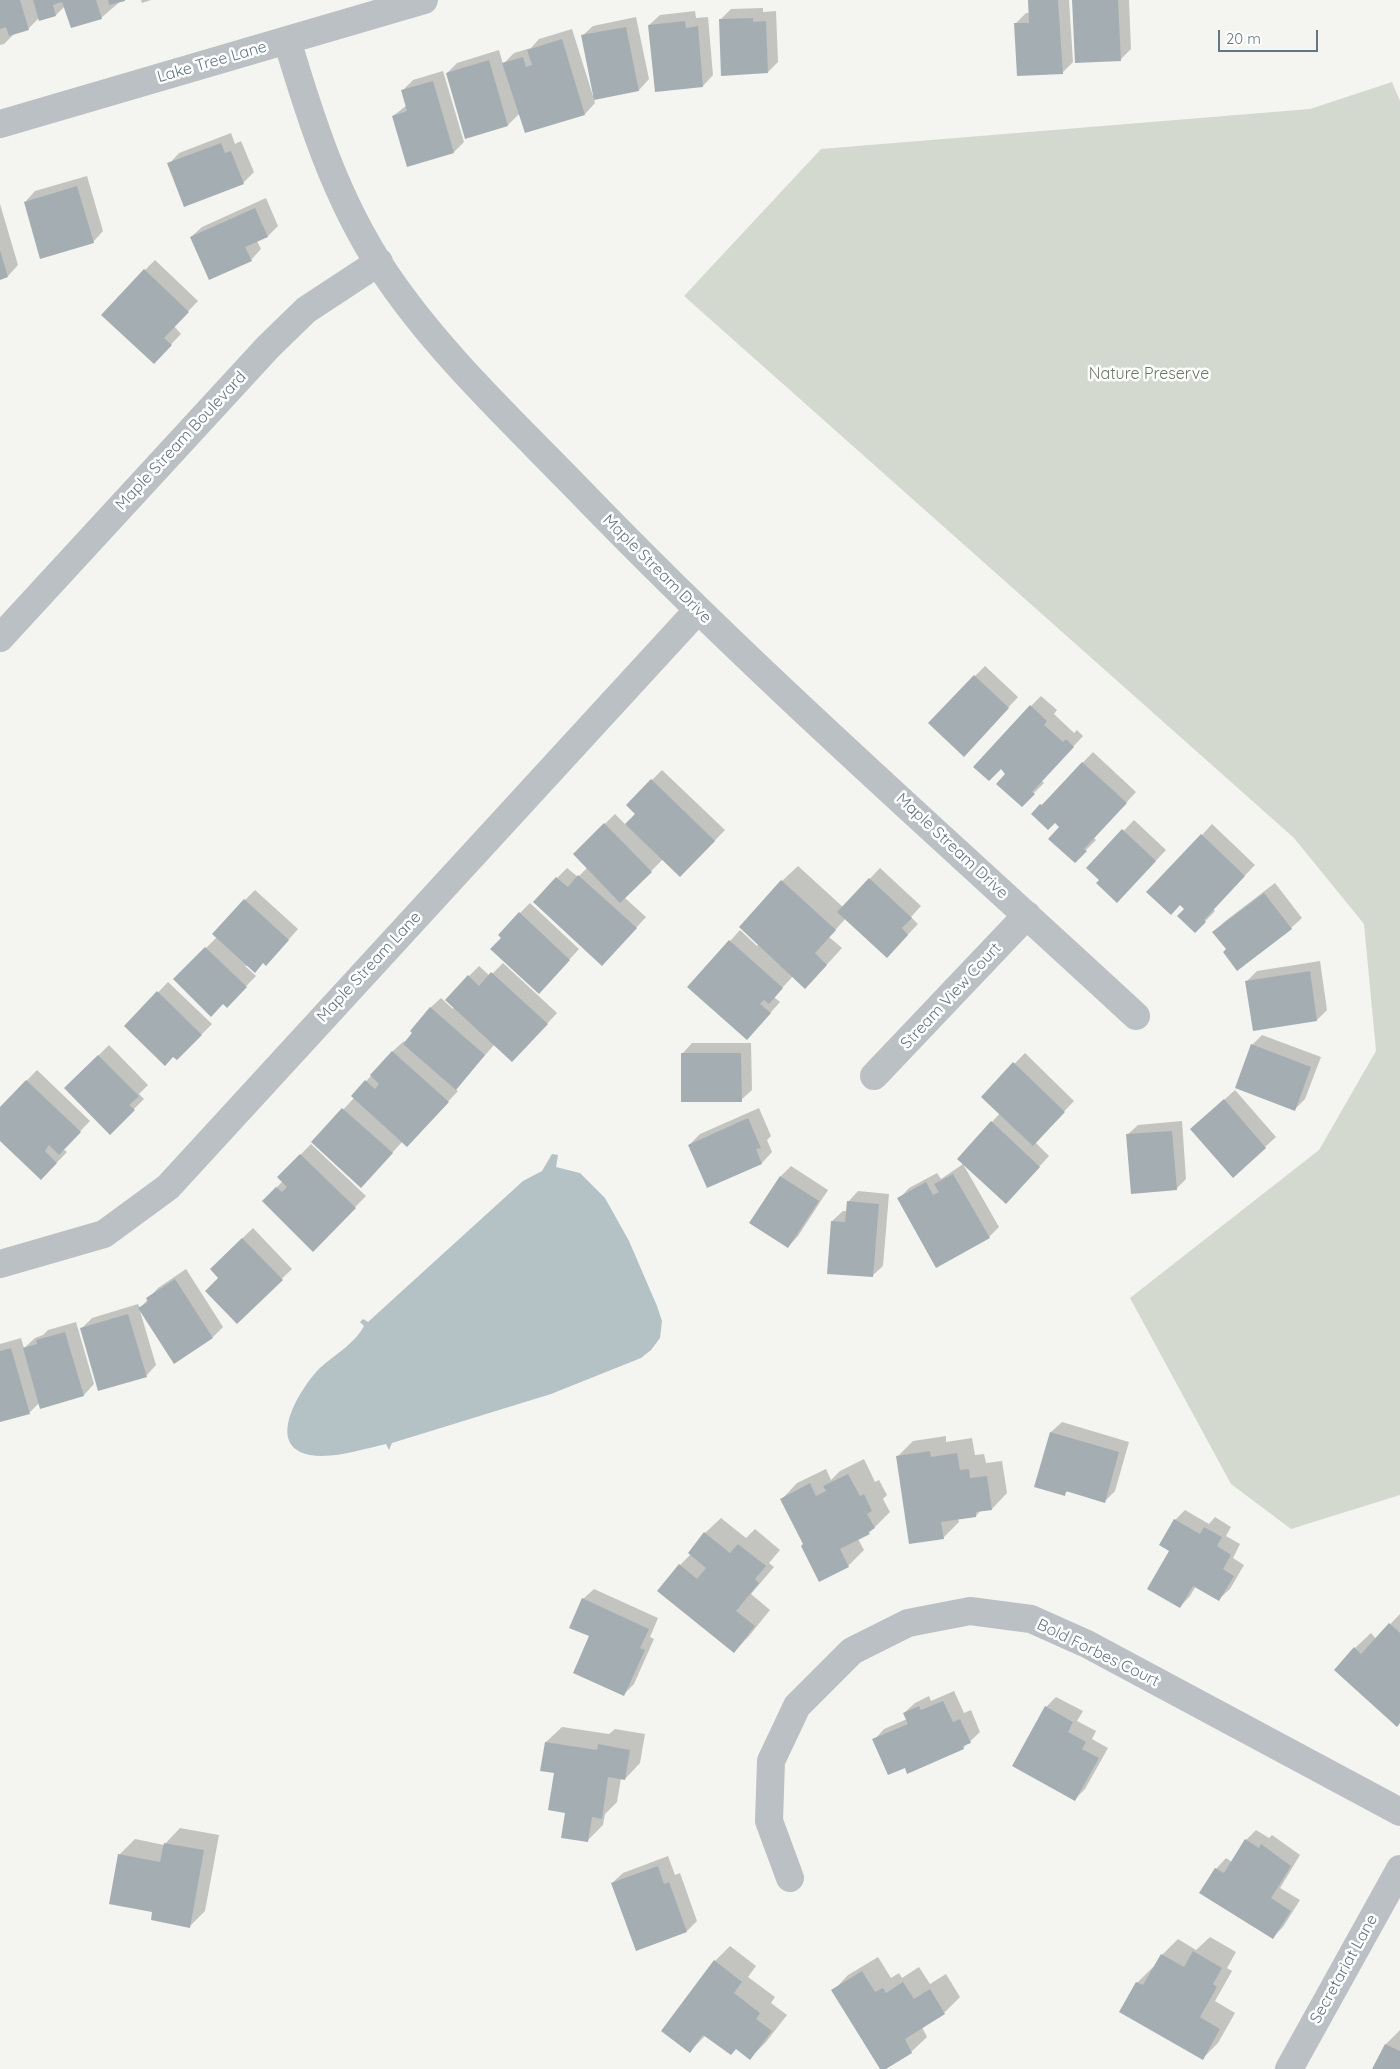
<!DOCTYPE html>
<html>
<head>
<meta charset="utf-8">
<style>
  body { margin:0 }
  #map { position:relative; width:1400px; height:2069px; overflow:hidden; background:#f4f4f0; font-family:Quicksand,sans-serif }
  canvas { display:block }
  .scale { position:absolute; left:1218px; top:30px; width:100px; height:22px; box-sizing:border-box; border:2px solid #647781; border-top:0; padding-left:6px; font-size:15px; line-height:18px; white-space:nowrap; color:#647781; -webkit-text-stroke:4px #fff; paint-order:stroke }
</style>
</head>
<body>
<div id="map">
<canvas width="1400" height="2069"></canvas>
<div class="scale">20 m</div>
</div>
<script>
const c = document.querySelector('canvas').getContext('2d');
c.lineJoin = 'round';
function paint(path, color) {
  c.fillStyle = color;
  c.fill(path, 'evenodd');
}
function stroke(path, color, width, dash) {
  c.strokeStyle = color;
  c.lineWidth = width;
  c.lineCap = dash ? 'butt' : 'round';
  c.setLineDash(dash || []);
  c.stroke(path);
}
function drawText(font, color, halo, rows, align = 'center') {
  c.font = font + ' Quicksand,sans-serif';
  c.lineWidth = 5;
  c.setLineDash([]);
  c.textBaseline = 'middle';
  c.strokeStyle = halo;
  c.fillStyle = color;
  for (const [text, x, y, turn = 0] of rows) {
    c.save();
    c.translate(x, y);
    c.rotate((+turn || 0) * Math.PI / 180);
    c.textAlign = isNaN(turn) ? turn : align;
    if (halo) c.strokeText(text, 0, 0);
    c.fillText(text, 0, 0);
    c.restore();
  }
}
const green = new Path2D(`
  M 1392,82 L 1400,101 L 1400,1495 L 1291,1529 L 1231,1484 L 1130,1298 L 1319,1150 L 1376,1051 L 1364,924 L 1294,838 L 684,296 L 821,149 L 1310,109 Z`);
const water = new Path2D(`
  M 552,1154 L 558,1155 L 556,1167 L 580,1173 L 605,1198 L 629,1241 L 657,1306 L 662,1321 L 660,1338 L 651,1350 L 641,1358 L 551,1394 L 392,1443 L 389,1450 L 386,1444 C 363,1449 334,1459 310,1455 C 264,1446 300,1390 317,1371 C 333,1355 353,1346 364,1326 L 360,1322 L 363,1319 L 368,1322 L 523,1181 L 542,1171 Z`);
const shadow = new Path2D(`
  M 0,0 L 122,0 L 101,18 L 65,6 L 56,15 L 39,18 L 28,29 L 15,33 L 4,44 L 0,45 Z
  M 141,0 L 151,0 L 142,3 Z
  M 1029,0 L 1069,0 L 1073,62 L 1062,73 L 1015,24 L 1026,13 L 1030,13 Z
  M 1073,0 L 1129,0 L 1131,49 L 1121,59 Z
  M 763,8 L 763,12 L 776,11 L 778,62 L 768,72 L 720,20 L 731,9 Z
  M 695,11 L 696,18 L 708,17 L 713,75 L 703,86 L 649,25 L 660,15 Z
  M 636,17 L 649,79 L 639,90 L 594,99 L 595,103 L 585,114 L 526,132 L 520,113 L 508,125 L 466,137 L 447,73 L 457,63 L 499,50 L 503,64 L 514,53 L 531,48 L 539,39 L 572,29 L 593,96 L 595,96 L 582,36 L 593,26 Z
  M 443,71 L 464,142 L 454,152 L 393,116 L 407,105 L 402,91 L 413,80 Z
  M 231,133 L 235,144 L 241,141 L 254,172 L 243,183 L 169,164 L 179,153 Z
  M 87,176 L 103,231 L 93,242 L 25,202 L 35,191 Z
  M 266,198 L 278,226 L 268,236 L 257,241 L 261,249 L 251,260 L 191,237 L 202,227 Z
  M 0,204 L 18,265 L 8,276 L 0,278 Z
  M 155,260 L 198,301 L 174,326 L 181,334 L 154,362 L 145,270 Z
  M 985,666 L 1018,697 L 974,745 L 975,676 Z
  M 1041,696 L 1057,710 L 1054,714 L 1074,733 L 1077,730 L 1083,736 L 1042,781 L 1044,783 L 1032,795 L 1001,768 L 1031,706 Z
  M 1093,752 L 1136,792 L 1094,838 L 1096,840 L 1085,851 L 1055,821 L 1033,814 Z
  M 662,770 L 725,830 L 680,876 L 663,859 L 625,898 L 646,917 L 612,954 L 557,878 L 567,868 L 578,877 L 587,868 L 574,854 L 615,814 L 626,825 L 637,814 L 652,780 Z
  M 1134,820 L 1166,850 L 1127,891 L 1101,880 L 1088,868 Z
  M 1212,824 L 1255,865 L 1213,909 L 1215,911 L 1195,932 L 1186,909 L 1202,835 Z
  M 798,866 L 843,907 L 880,868 L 921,906 L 911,917 L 918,924 L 897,946 L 846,918 L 829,937 L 842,948 L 821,971 L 793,976 L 774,997 L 780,1002 L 757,1028 L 689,987 L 740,930 L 757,946 L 759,944 L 782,881 Z
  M 1275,883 L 1302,918 L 1291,928 L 1214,932 L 1224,922 Z
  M 255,890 L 298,929 L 276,954 L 264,962 L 245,966 L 256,976 L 227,1006 L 224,1003 L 175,979 L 217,937 L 245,900 Z
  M 530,903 L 579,949 L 549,982 L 503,938 L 520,913 Z
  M 1320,961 L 1327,1010 L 1317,1020 L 1247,981 L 1257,971 Z
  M 503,963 L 557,1013 L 523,1050 L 495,1044 L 455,1089 L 458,1091 L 417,1135 L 402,1142 L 371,1176 L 313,1142 L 354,1098 L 353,1096 L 393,1051 L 404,1041 L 405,1043 L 430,1008 L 441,998 L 453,1009 L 469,976 L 479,966 L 490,976 Z
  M 168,982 L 212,1024 L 177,1059 L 126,1026 Z
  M 1262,1035 L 1321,1057 L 1305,1099 L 1295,1109 L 1252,1045 Z
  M 692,1043 L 751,1043 L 752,1090 L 741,1100 L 682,1054 Z
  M 109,1045 L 148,1085 L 139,1094 L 144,1099 L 110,1133 L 66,1088 Z
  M 1025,1053 L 1074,1101 L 1035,1142 L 1049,1156 L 1016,1192 L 992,1122 L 1000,1113 L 982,1097 Z
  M 37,1070 L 90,1121 L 63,1149 L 67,1152 L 41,1179 L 0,1139 L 0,1108 Z
  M 1235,1090 L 1276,1137 L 1233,1176 L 1192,1129 Z
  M 759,1108 L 771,1136 L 767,1140 L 772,1152 L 762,1163 L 708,1187 L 689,1145 L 700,1134 Z
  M 1182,1121 L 1186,1179 L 1176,1189 L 1127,1135 L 1138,1125 Z
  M 311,1144 L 366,1196 L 313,1250 L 263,1201 L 283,1181 L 279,1177 Z
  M 963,1164 L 999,1227 L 989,1237 L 899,1199 L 909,1188 L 937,1173 L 941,1179 Z
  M 791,1166 L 828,1190 L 798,1236 L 788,1247 L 781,1176 Z
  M 858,1191 L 889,1194 L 883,1266 L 872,1276 L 832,1221 L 843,1211 L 847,1211 L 848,1202 Z
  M 253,1228 L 292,1269 L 237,1322 L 220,1278 L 211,1269 Z
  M 186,1269 L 223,1327 L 213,1337 L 140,1311 L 156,1365 L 146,1376 L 81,1329 L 92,1318 L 138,1304 L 140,1308 L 158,1288 Z
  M 76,1322 L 94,1384 L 84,1395 L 41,1407 L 40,1402 L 30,1412 L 0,1421 L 0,1344 L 21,1338 L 24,1348 L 35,1338 L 43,1335 L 48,1330 Z
  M 1062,1422 L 1129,1442 L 1115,1491 L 1104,1502 L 1068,1491 L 1064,1494 L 1051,1432 Z
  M 946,1436 L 946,1442 L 972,1438 L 975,1455 L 984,1454 L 986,1463 L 1002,1461 L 1007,1493 L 992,1509 L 981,1510 L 976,1516 L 958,1518 L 959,1522 L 943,1538 L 897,1457 L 913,1441 Z
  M 864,1459 L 875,1482 L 879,1480 L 887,1495 L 883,1499 L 890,1512 L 869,1533 L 858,1539 L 864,1550 L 848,1566 L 804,1544 L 782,1499 L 797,1483 L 826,1469 L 831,1480 L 840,1471 Z
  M 1185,1510 L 1209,1524 L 1215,1517 L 1231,1527 L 1226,1536 L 1240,1544 L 1233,1558 L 1244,1565 L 1230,1589 L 1219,1599 L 1196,1586 L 1190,1596 L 1180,1607 L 1175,1520 Z
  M 721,1518 L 746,1538 L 755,1529 L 780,1550 L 769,1563 L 774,1567 L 751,1594 L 770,1610 L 749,1636 L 734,1652 L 680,1565 L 691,1554 L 705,1533 Z
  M 594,1589 L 658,1618 L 650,1637 L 654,1639 L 634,1684 L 624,1694 L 591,1636 L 583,1599 Z
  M 1400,1614 L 1400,1722 L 1355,1648 L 1371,1633 L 1376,1639 Z
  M 954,1691 L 964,1713 L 971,1710 L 980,1732 L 963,1748 L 905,1766 L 874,1740 L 884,1729 L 907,1719 L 904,1713 L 915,1703 L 929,1696 L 931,1701 Z
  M 1056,1697 L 1083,1711 L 1077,1721 L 1096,1731 L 1092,1739 L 1108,1748 L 1085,1789 L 1075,1799 L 1046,1707 Z
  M 562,1727 L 609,1734 L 615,1729 L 645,1734 L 640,1763 L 625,1779 L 621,1778 L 617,1802 L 605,1814 L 603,1825 L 587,1841 L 566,1812 L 555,1772 L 542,1770 L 546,1742 Z
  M 180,1828 L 219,1835 L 205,1911 L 189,1927 L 154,1911 L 119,1855 L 135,1839 L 164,1845 Z
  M 1256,1830 L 1269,1838 L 1272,1835 L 1300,1855 L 1280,1888 L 1300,1900 L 1283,1927 L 1273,1937 L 1201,1893 L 1216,1869 L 1226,1858 L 1232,1862 L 1246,1840 Z
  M 668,1856 L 675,1875 L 680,1873 L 697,1921 L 687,1931 L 612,1883 L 623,1873 Z
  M 1210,1937 L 1236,1952 L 1227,1968 L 1232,1971 L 1215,2001 L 1235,2013 L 1218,2043 L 1203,2058 L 1137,1983 L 1153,1967 L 1154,1968 L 1162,1955 L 1178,1939 L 1196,1950 Z
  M 730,1946 L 756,1966 L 748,1977 L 775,1997 L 771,2003 L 787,2015 L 766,2042 L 750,2058 L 736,2048 L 706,2035 L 690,2051 L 715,1961 Z
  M 878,1957 L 891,1978 L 899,1973 L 902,1978 L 919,1967 L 930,1984 L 946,1974 L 960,1997 L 944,2013 L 922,2027 L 927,2037 L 911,2052 L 884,2069 L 882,2069 L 833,1991 L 848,1975 Z
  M 1400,2030 L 1400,2069 L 1374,2069 L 1386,2044 Z`);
const building = new Path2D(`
  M 0,0 L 20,0 L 29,30 L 9,36 L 6,27 L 0,29 Z
  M 33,0 L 96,0 L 102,19 L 71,28 L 62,2 L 53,5 L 56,16 L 39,21 Z
  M 108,0 L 125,0 L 125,1 L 109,5 Z
  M 1028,0 L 1058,0 L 1063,74 L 1017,76 L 1014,23 L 1029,23 Z
  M 1072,0 L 1118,0 L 1121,61 L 1075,63 Z
  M 753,18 L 753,22 L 766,21 L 768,73 L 721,76 L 719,19 Z
  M 685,21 L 686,28 L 698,26 L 703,87 L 655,92 L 648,25 Z
  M 626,27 L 639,91 L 594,100 L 581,35 Z
  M 562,39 L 585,115 L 525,133 L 502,63 L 523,57 L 526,67 L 532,65 L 527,50 Z
  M 489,60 L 508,126 L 465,139 L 446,73 Z
  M 433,81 L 454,153 L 407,167 L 392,116 L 407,111 L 401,90 Z
  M 221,143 L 225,153 L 231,151 L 244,184 L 184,207 L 167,163 Z
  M 77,186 L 94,243 L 40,259 L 24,202 Z
  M 255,208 L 268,237 L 245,247 L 252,261 L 209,280 L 190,237 Z
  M 0,250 L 8,277 L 0,280 Z
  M 144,269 L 189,312 L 164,338 L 172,345 L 154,364 L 101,315 Z
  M 974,675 L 1009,708 L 964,757 L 928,723 Z
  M 1030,705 L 1047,721 L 1044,725 L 1063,742 L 1066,739 L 1074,747 L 1032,792 L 1035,794 L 1022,807 L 996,784 L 1005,774 L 1001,769 L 989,781 L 973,767 Z
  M 1082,762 L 1127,803 L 1084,849 L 1087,851 L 1075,863 L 1048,839 L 1059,827 L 1055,823 L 1048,830 L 1031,814 L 1040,804 L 1042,805 Z
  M 651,779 L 715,841 L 680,877 L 625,824 L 635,814 L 626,805 Z
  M 604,823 L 652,872 L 620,903 L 573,854 Z
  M 1122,829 L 1156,861 L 1117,903 L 1096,883 L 1099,880 L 1086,868 Z
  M 1201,834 L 1245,876 L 1204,920 L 1206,922 L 1195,933 L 1177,916 L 1184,909 L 1180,905 L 1171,915 L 1146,892 Z
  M 578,875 L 637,928 L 602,966 L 533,902 L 556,877 L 568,887 Z
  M 869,878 L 912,918 L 902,928 L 908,935 L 887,958 L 837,912 Z
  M 781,880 L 836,930 L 815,953 L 827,965 L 805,989 L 739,927 Z
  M 1264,893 L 1292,929 L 1237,971 L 1223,952 L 1226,949 L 1212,932 Z
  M 244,899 L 289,940 L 266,966 L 263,963 L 255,973 L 212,934 Z
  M 519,912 L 570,960 L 539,994 L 490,949 L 501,938 L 498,935 Z
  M 729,940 L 783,988 L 769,1004 L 764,1000 L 760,1004 L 771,1013 L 747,1040 L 687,987 Z
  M 205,947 L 247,987 L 227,1008 L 223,1004 L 211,1017 L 173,979 Z
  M 1310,971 L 1317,1021 L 1253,1031 L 1245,981 Z
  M 491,972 L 548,1024 L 512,1062 L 445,1000 L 468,975 L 479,986 Z
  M 157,991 L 202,1035 L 177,1060 L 173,1057 L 165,1066 L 124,1026 Z
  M 430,1007 L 485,1055 L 456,1090 L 403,1044 L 412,1033 L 410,1031 Z
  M 1251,1044 L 1311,1067 L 1295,1111 L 1235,1088 Z
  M 392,1051 L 449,1102 L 407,1147 L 351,1096 L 365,1080 L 375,1089 L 379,1084 L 370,1075 Z
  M 681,1053 L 741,1053 L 742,1102 L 681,1102 Z
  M 98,1055 L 139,1096 L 129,1105 L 135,1110 L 110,1135 L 64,1088 Z
  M 1013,1062 L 1065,1112 L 1033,1146 L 981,1097 Z
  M 26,1080 L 81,1132 L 59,1155 L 49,1145 L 45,1151 L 57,1163 L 41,1180 L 0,1141 L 0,1107 Z
  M 1224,1099 L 1266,1148 L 1233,1178 L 1190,1129 Z
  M 342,1108 L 393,1153 L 361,1188 L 311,1142 Z
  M 748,1118 L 761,1148 L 756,1149 L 762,1164 L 707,1188 L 688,1145 Z
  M 991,1121 L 1040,1167 L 1006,1204 L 957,1159 Z
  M 1172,1131 L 1177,1190 L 1131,1194 L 1126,1134 Z
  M 300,1154 L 356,1208 L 313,1252 L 262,1201 L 276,1187 L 282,1192 L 287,1187 L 277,1177 Z
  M 953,1174 L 990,1238 L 936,1268 L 897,1198 L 926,1182 L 933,1195 L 939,1192 L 934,1184 Z
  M 780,1176 L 819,1201 L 788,1248 L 749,1223 Z
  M 847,1201 L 879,1204 L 873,1277 L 827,1274 L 831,1221 L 845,1222 Z
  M 242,1238 L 283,1280 L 237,1324 L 205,1291 L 218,1278 L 210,1269 Z
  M 175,1279 L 213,1338 L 174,1364 L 138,1308 L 148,1302 L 146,1298 Z
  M 128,1314 L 147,1377 L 98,1391 L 80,1328 Z
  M 65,1332 L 84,1396 L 40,1409 L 23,1348 L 37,1344 L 36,1340 Z
  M 11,1348 L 30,1414 L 0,1422 L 0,1351 Z
  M 1050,1432 L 1119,1452 L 1105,1503 L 1066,1491 L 1065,1496 L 1034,1487 Z
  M 930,1451 L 931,1457 L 957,1453 L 960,1470 L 969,1469 L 970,1478 L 987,1476 L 992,1510 L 976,1512 L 976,1517 L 941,1522 L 944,1539 L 909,1544 L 896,1456 Z
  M 848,1474 L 860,1496 L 864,1494 L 872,1511 L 867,1514 L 875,1528 L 868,1532 L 870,1534 L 840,1549 L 849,1567 L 819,1582 L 801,1546 L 803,1544 L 780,1499 L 810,1483 L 816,1496 L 826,1491 L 823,1486 Z
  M 1174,1519 L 1200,1534 L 1204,1527 L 1222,1537 L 1217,1546 L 1231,1555 L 1223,1569 L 1234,1576 L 1219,1601 L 1193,1586 L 1180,1608 L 1147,1589 L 1169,1551 L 1159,1545 Z
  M 704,1532 L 730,1553 L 738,1544 L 766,1566 L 755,1579 L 759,1583 L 736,1611 L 755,1626 L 734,1653 L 657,1591 L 679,1564 L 697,1579 L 706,1568 L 688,1553 Z
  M 582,1598 L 649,1629 L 640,1648 L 645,1650 L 624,1696 L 573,1673 L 589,1636 L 569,1628 Z
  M 1389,1623 L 1400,1633 L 1400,1723 L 1397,1727 L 1334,1670 L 1354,1647 L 1361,1654 Z
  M 943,1701 L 953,1722 L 960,1719 L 971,1743 L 963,1746 L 964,1749 L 907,1774 L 905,1768 L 888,1775 L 872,1739 L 908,1724 L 903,1713 L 919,1706 L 921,1710 Z
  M 1045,1706 L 1073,1722 L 1068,1732 L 1086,1742 L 1082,1749 L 1099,1758 L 1075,1801 L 1012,1766 Z
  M 545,1742 L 597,1750 L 598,1744 L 630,1750 L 625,1780 L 608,1777 L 602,1819 L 592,1817 L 588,1842 L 561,1838 L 565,1813 L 548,1810 L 554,1773 L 540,1771 Z
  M 1245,1839 L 1259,1848 L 1261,1844 L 1291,1866 L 1271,1898 L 1291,1911 L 1273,1939 L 1199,1893 L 1215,1868 L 1224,1873 Z
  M 164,1843 L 204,1850 L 190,1928 L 151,1920 L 152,1912 L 109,1904 L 118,1854 L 160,1862 Z
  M 658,1866 L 664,1884 L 669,1882 L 687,1932 L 636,1951 L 611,1883 Z
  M 1193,1951 L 1222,1968 L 1213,1984 L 1217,1987 L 1200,2017 L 1220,2029 L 1203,2060 L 1119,2012 L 1136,1982 L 1143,1985 L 1161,1954 L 1184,1967 Z
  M 714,1960 L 742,1982 L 734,1993 L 760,2013 L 756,2019 L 772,2031 L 750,2060 L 736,2049 L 731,2055 L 703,2035 L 690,2053 L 661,2031 Z
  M 862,1971 L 875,1992 L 883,1988 L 886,1993 L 903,1982 L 914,1999 L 930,1989 L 945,2014 L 905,2039 L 912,2053 L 886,2069 L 880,2069 L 831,1990 Z
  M 1385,2044 L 1400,2051 L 1400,2069 L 1372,2069 Z`);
const minor = new Path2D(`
  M 287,40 C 311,120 336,199 383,270 C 436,350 509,418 576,487 C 754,672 948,842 1136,1016
  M 0,124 L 424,0
  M 0,638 L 268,347 L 306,310 L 379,262
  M 874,1076 L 1027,915
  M 0,1264 L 104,1234 L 168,1187 L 698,610
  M 790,1878 L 769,1821 L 771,1761 L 797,1706 L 852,1651 L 908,1623 L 970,1611 L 1031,1619 L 1087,1644 L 1400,1812
  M 1289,2069 L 1400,1869`);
const streetNames = [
  ["Lake Tree Lane",212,62,-16],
  ["Maple Stream Boulevard",181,441,-47],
  ["Maple Stream Drive",657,569,45],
  ["Maple Stream Drive",952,846,43],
  ["Maple Stream Lane",369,967,-47],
  ["Stream View Court",951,996,-47],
  ["Bold Forbes Court",1098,1653,26],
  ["Secretariat Lane",1344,1969,-61]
];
const parkNames = [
  ["Nature Preserve",1149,374]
];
paint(green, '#d4d9d0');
paint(water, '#b4c2c5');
paint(shadow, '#0003');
paint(building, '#a4aeb2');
stroke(minor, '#bac0c3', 28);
drawText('16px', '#647781', '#fff', streetNames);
drawText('16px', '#697863', '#fff', parkNames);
</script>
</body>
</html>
